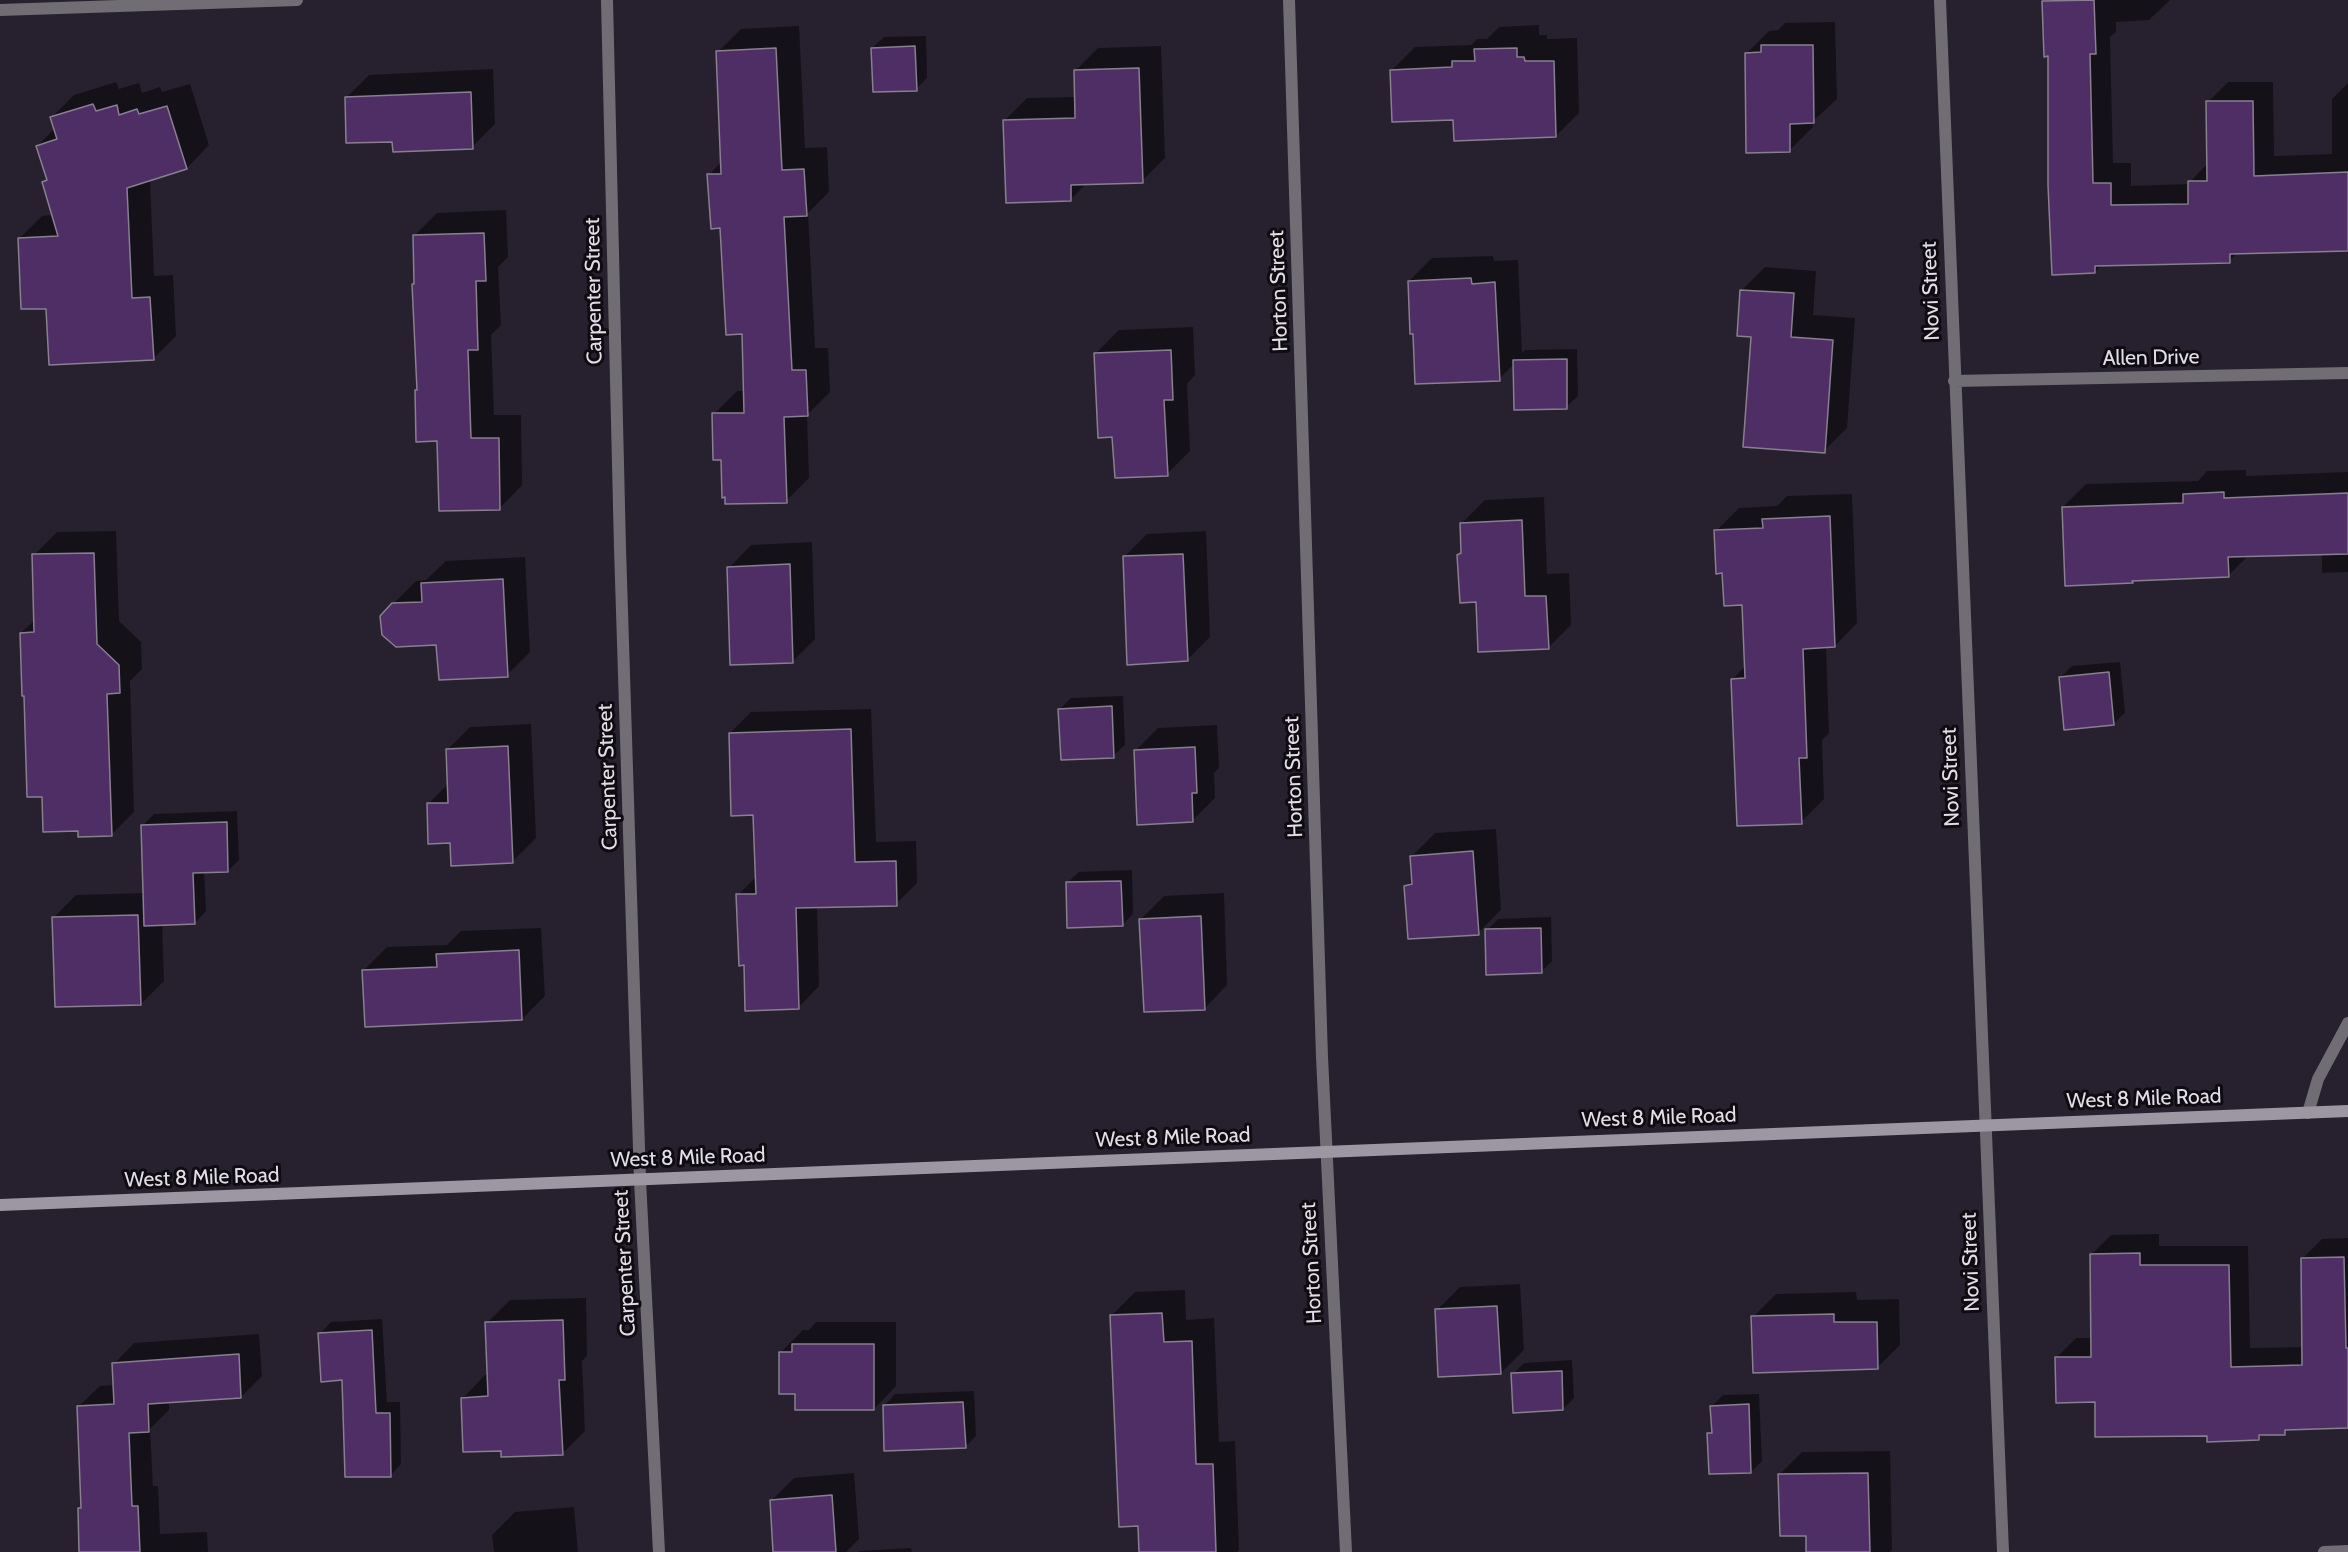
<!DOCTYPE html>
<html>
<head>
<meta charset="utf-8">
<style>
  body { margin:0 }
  canvas { display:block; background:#27202e }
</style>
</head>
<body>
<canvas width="2348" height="1552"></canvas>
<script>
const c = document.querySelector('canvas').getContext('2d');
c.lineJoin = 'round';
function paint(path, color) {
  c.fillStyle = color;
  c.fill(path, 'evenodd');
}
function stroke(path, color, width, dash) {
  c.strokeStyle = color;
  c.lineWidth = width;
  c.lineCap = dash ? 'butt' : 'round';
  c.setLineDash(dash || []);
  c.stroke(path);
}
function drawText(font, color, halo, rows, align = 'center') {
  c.font = font + ' Cabin,sans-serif';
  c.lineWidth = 6;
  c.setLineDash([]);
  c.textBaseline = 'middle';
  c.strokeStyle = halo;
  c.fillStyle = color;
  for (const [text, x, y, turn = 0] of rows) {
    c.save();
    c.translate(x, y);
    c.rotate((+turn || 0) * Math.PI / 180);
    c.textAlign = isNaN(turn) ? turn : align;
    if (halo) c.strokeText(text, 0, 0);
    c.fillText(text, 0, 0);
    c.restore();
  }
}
const shadow = new Path2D(`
  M 2045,0 L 2170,0 L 2149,20 L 2116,22 L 2116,32 L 2110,37 L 2113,163 L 2131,163 L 2131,186 L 2190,184 L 2190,182 L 2208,163 L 2208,102 L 2228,82 L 2273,82 L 2274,156 L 2332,154 L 2332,99 L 2348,83 L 2348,250 L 2238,252 L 2229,262 L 2102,264 L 2095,272 L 2050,55 L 2044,2 Z
  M 1835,22 L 1837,99 L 1812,122 L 1813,127 L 1790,150 L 1746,54 L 1769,31 L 1778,30 L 1785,23 Z
  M 1539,25 L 1539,35 L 1547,35 L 1547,39 L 1577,38 L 1579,113 L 1556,136 L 1454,119 L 1392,70 L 1415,47 L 1471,45 L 1477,39 L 1487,39 L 1499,27 Z
  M 799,26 L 805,148 L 827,147 L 829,192 L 808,213 L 815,348 L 828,348 L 830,392 L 807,415 L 809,478 L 786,501 L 722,459 L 714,414 L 737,391 L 745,391 L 744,333 L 709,175 L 722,161 L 718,52 L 741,29 Z
  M 926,36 L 927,78 L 916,89 L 872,48 L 884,37 Z
  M 1161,46 L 1165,158 L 1142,181 L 1087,183 L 1071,199 L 1004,121 L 1027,98 L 1076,97 L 1075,71 L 1098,48 Z
  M 493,69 L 495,124 L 472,147 L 346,98 L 369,75 Z
  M 116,82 L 119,89 L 139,83 L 142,93 L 160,87 L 162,92 L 190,84 L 209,145 L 187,168 L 150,179 L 154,276 L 173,275 L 176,336 L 153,359 L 47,307 L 19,239 L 42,216 L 53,215 L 43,182 L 48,178 L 37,146 L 55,128 L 51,118 L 74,95 Z
  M 506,210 L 508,257 L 498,267 L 501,325 L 491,335 L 494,415 L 521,415 L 522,485 L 500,508 L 439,440 L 416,390 L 419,388 L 414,236 L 437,213 Z
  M 1493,256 L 1494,261 L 1518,260 L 1522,353 L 1525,350 L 1577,349 L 1578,396 L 1566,407 L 1514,364 L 1499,379 L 1415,333 L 1409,281 L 1432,258 Z
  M 1765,267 L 1816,271 L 1813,315 L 1855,318 L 1847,428 L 1824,451 L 1753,335 L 1742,290 Z
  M 1193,327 L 1195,375 L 1187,384 L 1190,451 L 1167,474 L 1114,435 L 1096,353 L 1119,330 Z
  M 2246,470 L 2246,476 L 2348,472 L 2348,572 L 2322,573 L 2322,553 L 2249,555 L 2228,576 L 2135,579 L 2132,582 L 2063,507 L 2086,484 L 2198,481 L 2207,471 Z
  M 1852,494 L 1857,623 L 1835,646 L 1826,646 L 1829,733 L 1822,740 L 1824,799 L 1801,822 L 1732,680 L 1746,665 L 1743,604 L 1724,572 L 1716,531 L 1739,508 L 1777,506 L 1787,496 Z
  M 1544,497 L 1547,574 L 1569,573 L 1571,625 L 1548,648 L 1477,601 L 1463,552 L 1462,523 L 1485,500 Z
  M 116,531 L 119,621 L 141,642 L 142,669 L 130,681 L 134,812 L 111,835 L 79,830 L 43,795 L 21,633 L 36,619 L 34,555 L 57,532 Z
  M 1206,531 L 1210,637 L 1187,660 L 1124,557 L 1147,534 Z
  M 812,542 L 815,639 L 792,662 L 729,568 L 751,545 Z
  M 525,557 L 530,652 L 507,675 L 438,643 L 393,604 L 416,581 L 426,580 L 446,561 Z
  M 2120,662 L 2125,713 L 2113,724 L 2061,677 L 2072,666 Z
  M 1123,696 L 1125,745 L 1113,756 L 1060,709 L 1071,698 Z
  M 871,709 L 876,842 L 916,841 L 917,883 L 896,904 L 817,906 L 819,986 L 798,1008 L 745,963 L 738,895 L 757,876 L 754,813 L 730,733 L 751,712 Z
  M 531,724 L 536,838 L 513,861 L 452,841 L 428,804 L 449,783 L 447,750 L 470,727 Z
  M 1217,725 L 1219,768 L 1214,773 L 1215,798 L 1192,821 L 1135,751 L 1158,728 Z
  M 237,811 L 239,860 L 228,871 L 204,872 L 206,911 L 195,923 L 162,924 L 164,981 L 141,1004 L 53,918 L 76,895 L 144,893 L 143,825 L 154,814 Z
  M 1496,829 L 1501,910 L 1478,933 L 1406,887 L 1413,879 L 1412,856 L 1435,833 Z
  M 1132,870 L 1133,914 L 1122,925 L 1067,883 L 1079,872 Z
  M 1224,893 L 1227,985 L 1205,1008 L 1141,919 L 1164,896 Z
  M 1551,917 L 1552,961 L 1541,972 L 1487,930 L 1498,919 Z
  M 541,928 L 545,996 L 522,1019 L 364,970 L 387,947 L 447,945 L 461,931 Z
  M 2159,1234 L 2159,1246 L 2248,1246 L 2250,1348 L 2304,1347 L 2303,1258 L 2322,1239 L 2348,1238 L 2348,1426 L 2289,1428 L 2284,1433 L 2263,1434 L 2258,1439 L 2209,1434 L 2096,1401 L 2056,1358 L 2076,1338 L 2092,1338 L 2091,1255 L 2111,1235 Z
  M 1520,1284 L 1524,1350 L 1501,1373 L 1437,1310 L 1460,1287 Z
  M 1185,1290 L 1186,1320 L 1214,1318 L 1219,1442 L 1235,1441 L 1239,1550 L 1237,1552 L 1140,1552 L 1139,1524 L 1112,1315 L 1135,1292 Z
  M 1856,1292 L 1857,1300 L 1899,1299 L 1900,1345 L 1877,1368 L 1753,1317 L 1776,1294 Z
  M 586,1298 L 587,1356 L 582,1361 L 585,1431 L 562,1454 L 463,1398 L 485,1375 L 489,1375 L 487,1323 L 510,1300 Z
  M 382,1319 L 387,1402 L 400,1402 L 401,1464 L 390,1476 L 320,1334 L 331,1322 Z
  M 816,1322 L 896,1322 L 896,1386 L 874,1409 L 796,1392 L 780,1353 L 803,1330 L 809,1330 Z
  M 259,1334 L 262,1376 L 241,1397 L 169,1401 L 169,1410 L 150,1429 L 153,1486 L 158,1486 L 160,1534 L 207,1532 L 208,1552 L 80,1552 L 79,1509 L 82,1506 L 79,1406 L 100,1386 L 114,1385 L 114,1364 L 134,1343 Z
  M 1572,1360 L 1574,1398 L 1563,1409 L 1513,1374 L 1524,1363 Z
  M 974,1391 L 976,1436 L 965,1447 L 884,1406 L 895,1394 Z
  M 1759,1394 L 1762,1461 L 1751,1472 L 1709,1434 L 1714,1429 L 1712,1406 L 1723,1395 Z
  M 1890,1451 L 1892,1550 L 1890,1552 L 1808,1552 L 1807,1535 L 1779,1475 L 1802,1452 Z
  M 854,1473 L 859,1539 L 846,1552 L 774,1552 L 771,1501 L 794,1478 Z
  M 574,1507 L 578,1552 L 494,1552 L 492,1535 L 515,1512 Z
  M 911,1548 L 912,1552 L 859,1552 L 859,1551 Z`);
const building = new Path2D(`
  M 2094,0 L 2096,54 L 2090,54 L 2093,183 L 2111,183 L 2111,205 L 2188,204 L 2188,181 L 2207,181 L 2206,101 L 2253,101 L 2254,176 L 2348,172 L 2348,251 L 2230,254 L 2230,263 L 2095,266 L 2095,273 L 2052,275 L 2048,185 L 2048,56 L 2044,57 L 2042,1 Z
  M 1761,45 L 1813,45 L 1814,123 L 1790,124 L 1790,152 L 1746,153 L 1745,53 L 1761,52 Z
  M 915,46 L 917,91 L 873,92 L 871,48 Z
  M 776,48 L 782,170 L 804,169 L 807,216 L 784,217 L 792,370 L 806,370 L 808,416 L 784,417 L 787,503 L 725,504 L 725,497 L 722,498 L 721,460 L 713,460 L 712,413 L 744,413 L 742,334 L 726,335 L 720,228 L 711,229 L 707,174 L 721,174 L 716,51 Z
  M 1517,48 L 1517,57 L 1524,57 L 1525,61 L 1554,61 L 1556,137 L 1454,141 L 1453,120 L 1392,122 L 1390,70 L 1452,67 L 1452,61 L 1475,61 L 1474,49 Z
  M 1139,68 L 1143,183 L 1071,185 L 1071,201 L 1006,203 L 1003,120 L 1075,118 L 1074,70 Z
  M 471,92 L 473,149 L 393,152 L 392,142 L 346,143 L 345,97 Z
  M 93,104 L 96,111 L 117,105 L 119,115 L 137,109 L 139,114 L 167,106 L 187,169 L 127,188 L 132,298 L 150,297 L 154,360 L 49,365 L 46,309 L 21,309 L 18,238 L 58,236 L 42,182 L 47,180 L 36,146 L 57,139 L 50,117 Z
  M 484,233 L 486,281 L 476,281 L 478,350 L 468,350 L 471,438 L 499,438 L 500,510 L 439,511 L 437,441 L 416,442 L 415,390 L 417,390 L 412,284 L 414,284 L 413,235 Z
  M 1471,278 L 1472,284 L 1495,282 L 1500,381 L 1415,384 L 1413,334 L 1410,334 L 1408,281 Z
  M 1740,290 L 1794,293 L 1791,337 L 1833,340 L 1825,453 L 1743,447 L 1751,337 L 1737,336 Z
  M 1171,350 L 1173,400 L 1164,400 L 1168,476 L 1115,478 L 1112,437 L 1098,438 L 1094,353 Z
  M 1567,359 L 1567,409 L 1514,410 L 1513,360 Z
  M 2224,492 L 2224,498 L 2348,493 L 2348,554 L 2228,557 L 2229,577 L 2132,581 L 2133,583 L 2065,586 L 2062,507 L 2183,503 L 2183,494 Z
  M 1830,516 L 1835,647 L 1803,649 L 1807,758 L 1799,758 L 1802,824 L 1737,826 L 1731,679 L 1745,678 L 1742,605 L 1724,606 L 1722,573 L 1716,574 L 1714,530 L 1763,528 L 1762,519 Z
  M 1522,520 L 1525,596 L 1546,596 L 1549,649 L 1478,652 L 1476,602 L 1460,603 L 1457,555 L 1461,553 L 1460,523 Z
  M 94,553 L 97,644 L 119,665 L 120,693 L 107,694 L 112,836 L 78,837 L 78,831 L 43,832 L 42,797 L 27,797 L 24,696 L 22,696 L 20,633 L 34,632 L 32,554 Z
  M 1183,554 L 1188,661 L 1127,665 L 1123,556 Z
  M 790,564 L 793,663 L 730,665 L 727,567 Z
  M 503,579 L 508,677 L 439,680 L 436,645 L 396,647 L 382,635 L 380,616 L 392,603 L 422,602 L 421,583 Z
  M 2109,672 L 2114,725 L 2064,730 L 2059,677 Z
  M 1112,706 L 1114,758 L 1061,760 L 1058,709 Z
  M 851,729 L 855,862 L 896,861 L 897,906 L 796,908 L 799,1009 L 745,1011 L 744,965 L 739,966 L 736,894 L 756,894 L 753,815 L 731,816 L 729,733 Z
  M 508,746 L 513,863 L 451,866 L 450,843 L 428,844 L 427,803 L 448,803 L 446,749 Z
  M 1195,747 L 1197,793 L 1192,793 L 1193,822 L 1137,825 L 1134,750 Z
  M 227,822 L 228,872 L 193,873 L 195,924 L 144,926 L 141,825 Z
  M 1473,851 L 1479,935 L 1408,939 L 1404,886 L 1412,884 L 1410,856 Z
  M 1121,881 L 1123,926 L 1067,928 L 1066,882 Z
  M 138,915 L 141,1005 L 55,1007 L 52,917 Z
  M 1201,916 L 1205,1010 L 1144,1012 L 1139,919 Z
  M 1541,928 L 1542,973 L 1486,975 L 1485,929 Z
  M 519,950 L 522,1020 L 365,1027 L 362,970 L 437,967 L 436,954 Z
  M 2140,1253 L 2140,1265 L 2229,1265 L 2231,1367 L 2302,1365 L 2301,1258 L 2344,1257 L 2346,1348 L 2348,1348 L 2348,1428 L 2285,1430 L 2285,1435 L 2259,1435 L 2259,1440 L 2207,1442 L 2207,1436 L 2095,1437 L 2095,1402 L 2056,1403 L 2055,1357 L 2091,1357 L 2090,1254 Z
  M 1497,1306 L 1501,1374 L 1438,1377 L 1435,1309 Z
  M 1162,1313 L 1164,1342 L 1192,1341 L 1196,1464 L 1213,1464 L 1216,1552 L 1139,1552 L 1138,1526 L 1119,1527 L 1110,1315 Z
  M 1834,1314 L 1834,1322 L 1877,1322 L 1878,1369 L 1753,1373 L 1751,1316 Z
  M 563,1320 L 565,1380 L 559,1380 L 563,1455 L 501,1457 L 501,1451 L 463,1452 L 461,1398 L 488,1396 L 485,1322 Z
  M 372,1330 L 376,1413 L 390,1413 L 391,1477 L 345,1477 L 342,1380 L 321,1382 L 318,1333 Z
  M 792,1344 L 874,1344 L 874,1410 L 795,1410 L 795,1394 L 779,1394 L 779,1352 L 792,1352 Z
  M 239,1354 L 241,1398 L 148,1404 L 149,1432 L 129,1433 L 132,1506 L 138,1506 L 140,1552 L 79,1552 L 78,1508 L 81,1508 L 77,1406 L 114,1404 L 112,1363 Z
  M 1562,1371 L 1563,1410 L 1513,1413 L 1511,1373 Z
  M 963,1402 L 966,1448 L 884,1451 L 883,1405 Z
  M 1749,1404 L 1751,1473 L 1709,1474 L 1707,1433 L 1712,1433 L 1710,1406 Z
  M 1868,1473 L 1870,1552 L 1806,1552 L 1806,1536 L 1780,1536 L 1778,1474 Z
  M 832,1495 L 836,1552 L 773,1552 L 770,1500 Z`);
const minor = new Path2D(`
  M 607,0 L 620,548 L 640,1180 L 659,1552
  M 1289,0 L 1322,1057 L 1346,1552
  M 1940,0 L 2003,1552
  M 0,10 L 297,0
  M 1954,381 L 2348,373
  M 2324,1552 L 2348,1551`);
const tertiary = new Path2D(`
  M 2308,1113 L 2318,1079 L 2348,1023`);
const secondary = new Path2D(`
  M 0,1205 L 2348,1111`);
const streetNames = [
  ["Carpenter Street",594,291,-91],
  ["Horton Street",1279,291,-92],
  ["Novi Street",1931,291,-92],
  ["Allen Drive",2151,358,-1],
  ["Carpenter Street",608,777,-92],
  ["Horton Street",1294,777,-92],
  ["Novi Street",1951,777,-92],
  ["West 8 Mile Road",2144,1099,-2],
  ["West 8 Mile Road",1659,1118,-2],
  ["West 8 Mile Road",1173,1138,-2],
  ["West 8 Mile Road",688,1158,-2],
  ["West 8 Mile Road",202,1178,-2],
  ["Novi Street",1971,1262,-92],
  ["Carpenter Street",625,1263,-93],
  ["Horton Street",1312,1263,-93]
];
paint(shadow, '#0007');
paint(building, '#4f2e66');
stroke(building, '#887f91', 1.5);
stroke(minor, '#716d74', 12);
stroke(tertiary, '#716d74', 12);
stroke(secondary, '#9d97a3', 12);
drawText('21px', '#e2dde6', '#0e0b11', streetNames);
</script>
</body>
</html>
